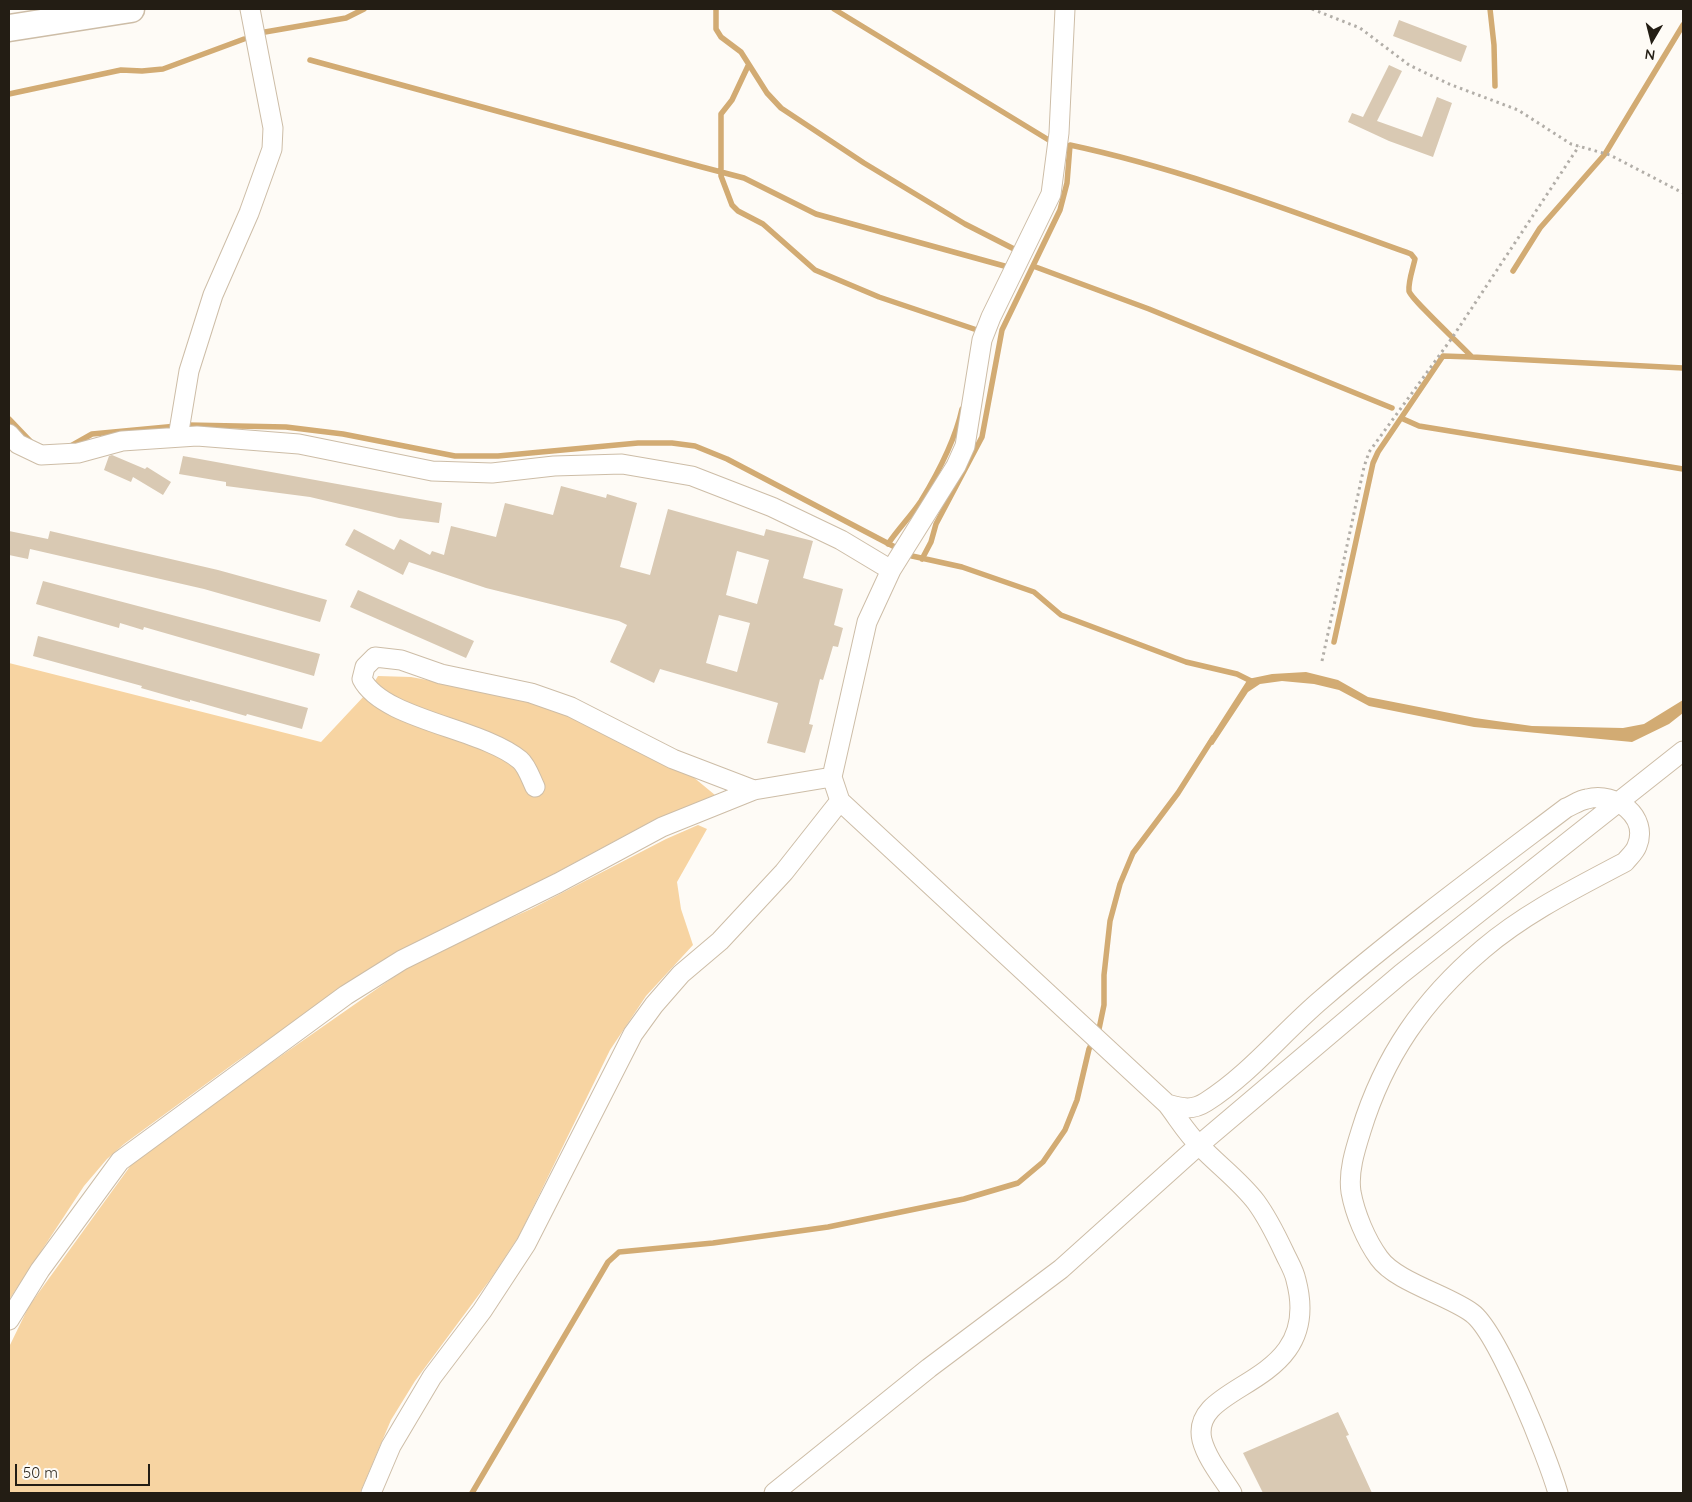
<!DOCTYPE html>
<html>
<head>
<meta charset="utf-8">
<style>
  body { margin:0 }
  #map { position:relative; width:1692px; height:1502px; overflow:hidden; background:#fefbf6; font-family:Quicksand,sans-serif }
  canvas { display:block }
  .frame { position:absolute; inset:0; border:10px solid #231d14; pointer-events:none }
  .north { position:absolute; left:1627px; top:15px; width:50px; height:50px; -webkit-text-stroke:4px #fefbf6; paint-order:stroke; rotate:188deg; font-size:14px; font-weight:700; line-height:20px; text-align:center; color:#231d14 }
  .north::after { content:''; display:block; margin:auto; width:18px; height:22px; background:#231d14; clip-path:polygon(50% 0,100% 100%,50% 72%,0 100%) }
  .scale { position:absolute; left:15px; top:1464px; width:135px; height:22px; box-sizing:border-box; border:2px solid #231d14; border-top:0; padding-left:6px; font-size:15px; line-height:18px; white-space:nowrap; color:#231d14; -webkit-text-stroke:4px #fefbf6; paint-order:stroke }
</style>
</head>
<body>
<div id="map">
<canvas width="1692" height="1502"></canvas>
<div class="frame"></div>
<div class="north">N</div>
<div class="scale">50 m</div>
</div>
<script>
const c = document.querySelector('canvas').getContext('2d');
c.lineJoin = 'round';
function paint(path, color) {
  c.fillStyle = color;
  c.fill(path, 'evenodd');
}
function stroke(path, color, width, dash) {
  c.strokeStyle = color;
  c.lineWidth = width;
  c.lineCap = dash ? 'butt' : 'round';
  c.setLineDash(dash || []);
  c.stroke(path);
}
const green = new Path2D(`
  M 9,663 L 321,742 L 365,695 L 459,736 L 537,777 L 385,694 L 373,684 L 378,676 L 411,677 L 529,699 L 579,718 L 692,776 L 715,795 L 654,820 L 546,878 L 387,958 L 236,1062 L 124,1144 L 107,1159 L 84,1186 L 9,1300 Z
  M 698,825 L 707,829 L 677,882 L 681,909 L 693,945 L 646,996 L 610,1050 L 519,1236 L 492,1277 L 415,1381 L 391,1420 L 360,1493 L 9,1493 L 9,1347 L 29,1306 L 131,1165 L 195,1116 L 421,958 L 531,909 L 666,839 Z`);
const water = new Path2D(`
  M 1306,672 L 1338,680 L 1368,697 L 1475,718 L 1532,726 L 1623,728 L 1644,724 L 1683,700 L 1683,713 L 1669,724 L 1632,742 L 1474,727 L 1369,706 L 1339,690 L 1314,684 L 1282,681 L 1260,684 L 1248,692 L 1213,745 L 1207,743 L 1248,679 L 1272,674 Z`);
const stream = new Path2D(`
  M 716,9 L 716,29 L 721,37 L 741,52 L 767,93 L 781,108 L 864,163 L 965,224 L 1016,250
  M 834,9 L 1052,142
  M 1490,9 L 1494,45 L 1495,86
  M 265,32 L 346,18 L 364,9
  M 310,60 L 702,167 L 744,178 L 816,214 L 1008,267
  M 748,66 L 732,100 L 721,114 L 721,176 L 732,205 L 738,211 L 763,224 L 815,270 L 879,297 L 980,331
  M 9,94 L 121,70 L 142,71 L 163,69 L 244,39
  M 1033,266 L 1149,309 L 1392,408
  M 1513,271 L 1540,228 L 1605,154 L 1683,25
  M 1401,418 L 1419,426 L 1683,469
  M 9,419 L 31,442
  M 69,447 L 92,434 L 188,425 L 286,427 L 343,434 L 455,456 L 498,456 L 638,443 L 672,443 L 695,446 L 727,459 L 912,556 L 962,567 L 1034,592 L 1061,615 L 1186,662 L 1237,674 L 1253,682
  M 888,544 C 898,529 911,516 921,501 C 938,473 955,441 962,409
  M 922,559 L 931,542 L 936,524 L 982,437 L 1002,330 L 1060,210 L 1067,183 L 1070,145 C 1187,170 1299,214 1411,254 L 1415,259 C 1413,268 1408,282 1409,291 C 1410,298 1463,347 1472,357 L 1683,368
  M 1334,642 L 1373,463 L 1378,452 L 1443,356 L 1472,357
  M 472,1493 L 608,1262 L 619,1252 L 713,1243 L 828,1227 L 964,1199 L 1018,1183 L 1043,1162 L 1065,1130 L 1077,1100 L 1089,1049 L 1099,1029 L 1104,1005 L 1104,975 L 1110,921 L 1120,884 L 1133,853 L 1178,793 L 1213,738`);
const building = new Path2D(`
  M 1399,20 L 1467,46 L 1461,62 L 1393,36 Z
  M 1389,65 L 1402,71 L 1377,121 L 1422,137 L 1437,97 L 1452,103 L 1433,157 L 1389,141 L 1348,122 L 1352,113 L 1363,117 Z
  M 112,455 L 145,469 L 147,467 L 171,482 L 163,495 L 133,477 L 131,482 L 104,470 L 109,456 Z
  M 183,456 L 442,503 L 439,523 L 399,518 L 310,497 L 226,486 L 226,482 L 179,474 Z
  M 561,486 L 606,498 L 607,494 L 637,503 L 620,567 L 650,575 L 668,509 L 764,536 L 766,529 L 813,541 L 803,578 L 843,589 L 834,625 L 843,628 L 838,647 L 833,646 L 823,680 L 820,679 L 809,724 L 813,725 L 805,753 L 767,743 L 778,703 L 660,669 L 654,683 L 610,662 L 627,625 L 619,621 L 486,588 L 409,562 L 403,575 L 345,545 L 354,529 L 394,550 L 400,539 L 430,555 L 432,551 L 444,555 L 451,526 L 496,537 L 505,503 L 553,515 ZM 737,551 L 769,560 L 757,604 L 726,595 ZM 719,615 L 750,623 L 737,672 L 706,663 Z
  M 9,531 L 48,539 L 50,531 L 218,570 L 327,600 L 320,622 L 204,589 L 30,549 L 28,559 L 9,555 Z
  M 43,581 L 320,654 L 314,676 L 144,627 L 143,630 L 120,623 L 119,628 L 36,604 Z
  M 358,590 L 474,641 L 466,658 L 350,607 Z
  M 38,636 L 308,708 L 302,729 L 247,714 L 246,716 L 190,700 L 190,702 L 141,688 L 142,686 L 33,656 Z
  M 1338,1412 L 1349,1435 L 1346,1436 L 1372,1493 L 1263,1493 L 1243,1453 Z`);
const path = new Path2D(`
  M 1312,9 L 1360,28 L 1409,65 L 1449,84 L 1518,110 L 1571,144 L 1610,155 L 1683,193
  M 1322,661 L 1364,467 L 1369,452 L 1452,338 L 1579,146`);
const street = new Path2D(`
  M 1065,9 L 1059,133 L 1051,194 L 991,317 L 982,340 L 965,446 L 956,466 L 891,570 L 867,622 L 832,777 L 840,801 L 1167,1104 C 1178,1118 1187,1134 1200,1146 C 1218,1165 1240,1181 1256,1202 C 1267,1217 1276,1235 1284,1252 C 1288,1261 1294,1270 1296,1280 C 1325,1389 1188,1380 1202,1440 C 1207,1459 1222,1477 1232,1493
  M 9,434 L 18,444 L 41,455 L 78,453 L 122,441 L 197,436 L 299,444 L 432,471 L 492,473 L 554,466 L 622,464 L 692,476 L 772,507 L 841,540 L 891,570
  M 178,437 L 189,371 L 213,295 L 249,213 L 272,149 L 273,128 L 250,9
  M 535,787 C 531,779 527,766 520,760 C 482,728 383,720 362,679 L 365,667 L 375,657 L 401,660 L 441,674 L 531,693 L 571,707 L 673,759 L 754,790
  M 1167,1104 C 1182,1108 1192,1111 1206,1102 C 1250,1074 1283,1032 1322,999 C 1400,932 1484,870 1566,808 C 1573,805 1580,800 1587,799 C 1616,791 1649,817 1637,846 C 1635,852 1629,857 1625,862 C 1576,888 1525,913 1483,949 C 1423,1000 1384,1056 1361,1131 C 1355,1150 1348,1172 1351,1192 C 1355,1214 1366,1240 1379,1258 C 1396,1282 1448,1295 1472,1313 C 1498,1332 1548,1458 1558,1493
  M 9,1320 L 40,1270 L 120,1161 L 346,995 L 402,960 L 558,883 L 662,827 L 754,790 L 832,777
  M 371,1493 L 391,1446 L 432,1377 L 482,1311 L 526,1244 L 633,1034 L 654,1005 L 681,974 L 720,941 L 784,872 L 840,801
  M 774,1493 L 929,1368 L 1061,1269 L 1199,1145 L 1401,974 L 1683,751`);
const secondary = new Path2D(`
  M 9,28 L 131,9`);
paint(green, '#f7d4a2');
paint(water, '#d2ab73');
stroke(stream, '#d2ab73', 5.5);
paint(building, '#d9c9b3');
stroke(street, '#cdbda7', 21);
stroke(secondary, '#cdbda7', 29);
stroke(path, '#b2aea8', 3, [2.5, 4]);
stroke(street, '#fff', 19);
stroke(secondary, '#fff', 26);
</script>
</body>
</html>
